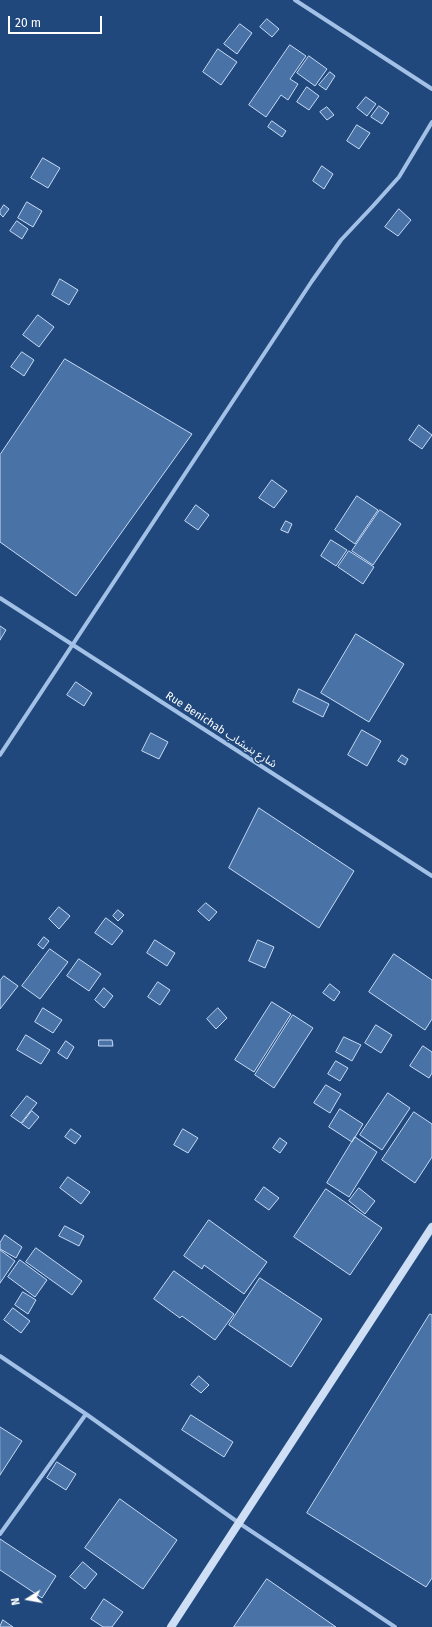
<!DOCTYPE html>
<html>
<head>
<meta charset="utf-8">
<style>
  body { margin:0 }
  #map { position:relative; width:432px; height:1627px; overflow:hidden; background:#20487c; font-family:"Fira Sans",sans-serif }
  canvas { display:block }
  .north { position:absolute; left:8px; top:1579px; width:40px; height:40px; -webkit-text-stroke:3px #20487c; paint-order:stroke; rotate:259deg; font-size:11px; font-weight:700; line-height:16px; text-align:center; color:#fff }
  .north::after { content:''; display:block; margin:auto; width:14px; height:18px; background:#fff; clip-path:polygon(50% 0,100% 100%,50% 72%,0 100%) }
  .scale { position:absolute; left:8px; top:16px; width:94px; height:18px; box-sizing:border-box; border:2px solid #fff; border-top:0; padding-left:5px; font-size:12px; line-height:14px; white-space:nowrap; color:#fff; -webkit-text-stroke:3px #20487c; paint-order:stroke }
</style>
</head>
<body>
<div id="map">
<canvas width="432" height="1627"></canvas>
<div class="north">N</div>
<div class="scale">20 m</div>
</div>
<script>
const c = document.querySelector('canvas').getContext('2d');
c.lineJoin = 'round';
function paint(path, color) {
  c.fillStyle = color;
  c.fill(path, 'evenodd');
}
function stroke(path, color, width, dash) {
  c.strokeStyle = color;
  c.lineWidth = width;
  c.lineCap = dash ? 'butt' : 'round';
  c.setLineDash(dash || []);
  c.stroke(path);
}
function drawText(font, color, halo, rows, align = 'center') {
  c.font = font + ' "Fira Sans","Noto Sans Arabic",sans-serif';
  c.lineWidth = 3;
  c.setLineDash([]);
  c.textBaseline = 'middle';
  c.strokeStyle = halo;
  c.fillStyle = color;
  for (const [text, x, y, turn = 0] of rows) {
    c.save();
    c.translate(x, y);
    c.rotate((+turn || 0) * Math.PI / 180);
    c.textAlign = isNaN(turn) ? turn : align;
    if (halo) c.strokeText(text, 0, 0);
    c.fillText(text, 0, 0);
    c.restore();
  }
}
const building = new Path2D(`
  M 267,19 L 279,29 L 272,37 L 260,27 Z
  M 240,24 L 252,33 L 237,54 L 224,44 Z
  M 290,45 L 306,56 L 290,79 L 298,84 L 288,100 L 281,95 L 266,117 L 249,105 Z
  M 218,49 L 237,62 L 221,85 L 203,72 Z
  M 309,56 L 327,69 L 315,86 L 297,73 Z
  M 330,72 L 335,76 L 326,90 L 319,85 Z
  M 307,87 L 319,96 L 309,110 L 297,102 Z
  M 366,97 L 376,104 L 367,116 L 357,108 Z
  M 379,106 L 389,113 L 382,124 L 371,117 Z
  M 327,107 L 334,115 L 327,120 L 320,112 Z
  M 272,121 L 286,131 L 282,137 L 268,127 Z
  M 357,125 L 370,133 L 359,149 L 347,141 Z
  M 43,158 L 60,168 L 48,188 L 31,178 Z
  M 322,166 L 333,174 L 324,189 L 313,181 Z
  M 27,202 L 42,211 L 33,227 L 18,218 Z
  M 4,205 L 9,209 L 3,217 L 0,214 L 0,211 Z
  M 399,209 L 411,220 L 398,236 L 385,227 Z
  M 17,221 L 28,229 L 22,239 L 10,231 Z
  M 60,279 L 78,290 L 69,305 L 52,295 Z
  M 38,315 L 54,327 L 39,347 L 23,335 Z
  M 22,352 L 34,360 L 24,376 L 11,367 Z
  M 65,359 L 192,434 L 76,596 L 0,542 L 0,455 Z
  M 419,425 L 432,435 L 422,449 L 409,440 Z
  M 272,480 L 287,491 L 274,508 L 259,498 Z
  M 357,496 L 378,510 L 355,544 L 335,530 Z
  M 196,505 L 209,515 L 198,530 L 185,521 Z
  M 380,510 L 401,524 L 373,565 L 352,551 Z
  M 286,521 L 292,524 L 288,533 L 281,530 Z
  M 331,540 L 347,550 L 336,566 L 321,556 Z
  M 349,551 L 374,567 L 363,584 L 338,567 Z
  M 0,626 L 6,630 L 0,640 Z
  M 356,634 L 404,664 L 369,722 L 321,693 Z
  M 76,682 L 92,693 L 84,706 L 67,695 Z
  M 299,689 L 329,704 L 323,717 L 293,702 Z
  M 362,730 L 381,741 L 367,766 L 348,755 Z
  M 151,733 L 168,742 L 159,759 L 142,751 Z
  M 402,755 L 408,759 L 405,765 L 398,761 Z
  M 259,808 L 354,871 L 319,928 L 229,868 Z
  M 206,903 L 217,912 L 209,921 L 198,911 Z
  M 59,907 L 70,916 L 59,929 L 49,919 Z
  M 118,910 L 124,915 L 118,921 L 113,916 Z
  M 106,918 L 123,931 L 112,945 L 95,933 Z
  M 44,937 L 49,941 L 43,949 L 38,945 Z
  M 155,940 L 175,953 L 167,966 L 147,953 Z
  M 258,940 L 274,947 L 265,968 L 249,961 Z
  M 50,949 L 68,962 L 40,999 L 22,986 Z
  M 394,954 L 432,980 L 432,1019 L 425,1030 L 369,992 Z
  M 79,959 L 101,974 L 89,991 L 67,976 Z
  M 4,976 L 18,986 L 0,1009 L 0,981 Z
  M 158,982 L 170,990 L 160,1005 L 148,997 Z
  M 330,984 L 340,992 L 334,1001 L 323,993 Z
  M 104,988 L 113,996 L 104,1008 L 95,1000 Z
  M 272,1002 L 291,1014 L 254,1072 L 235,1060 Z
  M 43,1008 L 62,1020 L 53,1033 L 35,1022 Z
  M 218,1008 L 227,1018 L 216,1029 L 207,1019 Z
  M 293,1015 L 313,1028 L 274,1088 L 255,1075 Z
  M 376,1025 L 392,1035 L 381,1053 L 365,1043 Z
  M 26,1035 L 50,1050 L 41,1064 L 17,1050 Z
  M 344,1037 L 361,1045 L 352,1061 L 336,1052 Z
  M 99,1040 L 112,1040 L 113,1046 L 99,1046 Z
  M 66,1041 L 74,1047 L 67,1059 L 58,1053 Z
  M 423,1046 L 432,1052 L 432,1073 L 429,1078 L 410,1066 Z
  M 336,1061 L 348,1068 L 340,1081 L 328,1074 Z
  M 326,1085 L 341,1094 L 330,1113 L 314,1103 Z
  M 388,1093 L 410,1108 L 382,1150 L 360,1135 Z
  M 27,1096 L 37,1103 L 21,1123 L 11,1116 Z
  M 340,1109 L 363,1124 L 352,1142 L 329,1127 Z
  M 32,1111 L 39,1117 L 29,1129 L 22,1124 Z
  M 414,1112 L 432,1124 L 432,1157 L 415,1183 L 382,1160 Z
  M 71,1129 L 81,1136 L 75,1144 L 65,1137 Z
  M 183,1129 L 198,1138 L 188,1153 L 174,1145 Z
  M 355,1137 L 377,1152 L 349,1197 L 327,1183 Z
  M 280,1138 L 287,1143 L 280,1153 L 273,1148 Z
  M 68,1177 L 90,1192 L 81,1204 L 60,1188 Z
  M 264,1187 L 279,1198 L 269,1210 L 255,1200 Z
  M 359,1188 L 375,1201 L 365,1214 L 349,1201 Z
  M 326,1189 L 382,1228 L 350,1275 L 294,1237 Z
  M 209,1220 L 267,1262 L 244,1294 L 204,1265 L 202,1269 L 184,1256 Z
  M 65,1226 L 84,1236 L 79,1246 L 59,1236 Z
  M 5,1235 L 22,1247 L 16,1258 L 0,1249 L 0,1243 Z
  M 36,1248 L 82,1281 L 72,1295 L 26,1262 Z
  M 0,1250 L 15,1261 L 0,1283 Z
  M 20,1260 L 47,1280 L 35,1297 L 8,1277 Z
  M 174,1271 L 234,1314 L 215,1340 L 182,1316 L 180,1318 L 154,1299 Z
  M 260,1278 L 322,1319 L 291,1367 L 229,1325 Z
  M 23,1292 L 36,1300 L 28,1314 L 15,1305 Z
  M 13,1308 L 30,1321 L 21,1333 L 4,1320 Z
  M 430,1314 L 432,1315 L 432,1578 L 426,1587 L 307,1513 Z
  M 199,1376 L 209,1385 L 201,1393 L 191,1385 Z
  M 191,1415 L 233,1442 L 224,1457 L 182,1430 Z
  M 0,1427 L 22,1441 L 0,1475 Z
  M 57,1462 L 76,1474 L 66,1490 L 47,1478 Z
  M 120,1499 L 177,1540 L 143,1589 L 85,1548 Z
  M 0,1539 L 56,1576 L 42,1598 L 0,1570 Z
  M 83,1562 L 97,1574 L 85,1589 L 70,1577 Z
  M 267,1579 L 336,1627 L 234,1627 Z
  M 104,1599 L 123,1612 L 112,1627 L 103,1627 L 91,1619 Z
  M 3,1620 L 13,1627 L 0,1627 Z`);
const street = new Path2D(`
  M 295,0 L 432,89
  M 0,598 L 432,876
  M 0,755 L 312,281 L 341,240 L 373,206 L 399,177 L 432,122
  M 0,1356 L 86,1414 L 239,1523 L 395,1627
  M 0,1534 L 86,1414`);
const secondary = new Path2D(`
  M 171,1627 L 432,1227`);
const streetNames = [
  ["Rue Benichab شارع بنيشاب",221,730,33]
];
paint(building, '#4972a6');
stroke(building, '#c7dbf5', 1);
stroke(street, '#a3c1e6', 4);
stroke(secondary, '#cddef5', 8);
drawText('11px', '#fff', '#20487c', streetNames);
</script>
</body>
</html>
